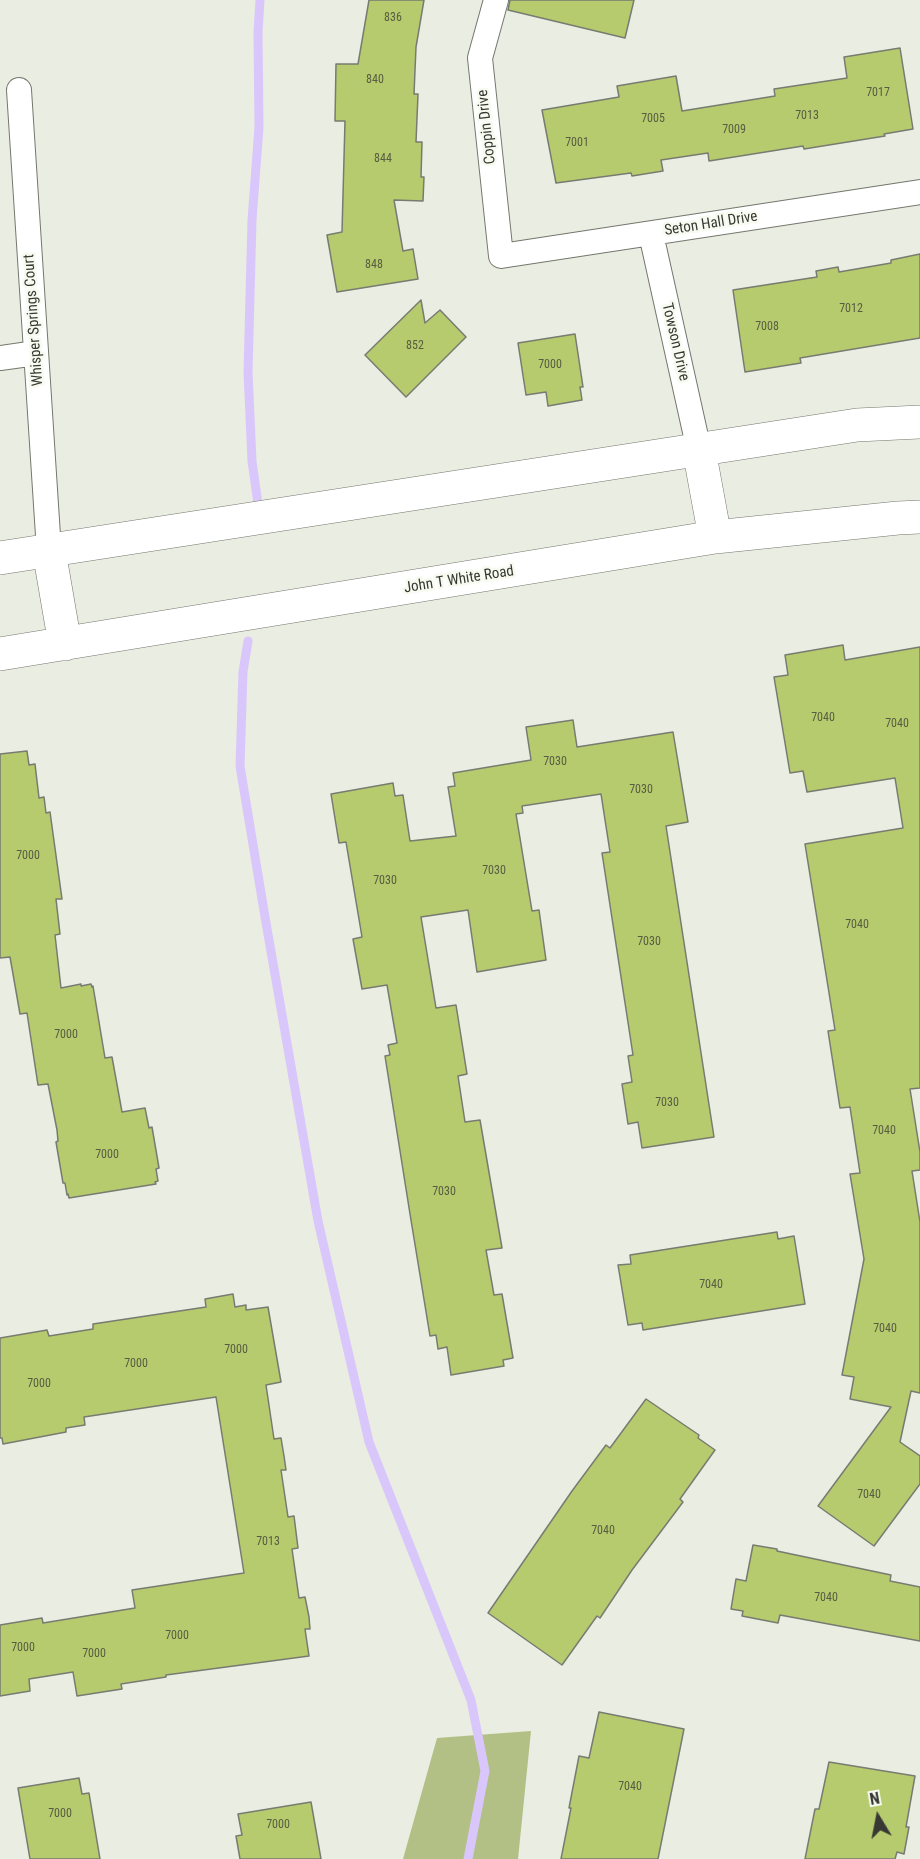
<!DOCTYPE html>
<html>
<head>
<meta charset="utf-8">
<style>
  body { margin:0 }
  #map { position:relative; width:920px; height:1859px; overflow:hidden; background:#eaede2; font-family:"Roboto Condensed",sans-serif }
  canvas { display:block }
  .north { position:absolute; left:848px; top:1787px; width:60px; height:60px; -webkit-text-stroke:4px #f7faef; paint-order:stroke; rotate:350deg; font-size:16px; font-weight:700; line-height:24px; text-align:center; color:#373834 }
  .north::after { content:''; display:block; margin:auto; width:21px; height:27px; background:#373834; clip-path:polygon(50% 0,100% 100%,50% 72%,0 100%) }
</style>
</head>
<body>
<div id="map">
<canvas width="920" height="1859"></canvas>
<div class="north">N</div>
</div>
<script>
const c = document.querySelector('canvas').getContext('2d');
c.lineJoin = 'round';
function paint(path, color) {
  c.fillStyle = color;
  c.fill(path, 'evenodd');
}
function stroke(path, color, width, dash) {
  c.strokeStyle = color;
  c.lineWidth = width;
  c.lineCap = dash ? 'butt' : 'round';
  c.setLineDash(dash || []);
  c.stroke(path);
}
function drawText(font, color, halo, rows, align = 'center') {
  c.font = font + ' "Roboto Condensed",sans-serif';
  c.lineWidth = 5;
  c.setLineDash([]);
  c.textBaseline = 'middle';
  c.strokeStyle = halo;
  c.fillStyle = color;
  for (const [text, x, y, turn = 0] of rows) {
    c.save();
    c.translate(x, y);
    c.rotate((+turn || 0) * Math.PI / 180);
    c.textAlign = isNaN(turn) ? turn : align;
    if (halo) c.strokeText(text, 0, 0);
    c.fillText(text, 0, 0);
    c.restore();
  }
}
const green = new Path2D(`
  M 531,1731 L 518,1859 L 403,1859 L 437,1738 Z`);
const stream = new Path2D(`
  M 258,504 L 252,461 L 248,372 L 252,220 L 259,127 L 258,32 L 260,0
  M 248,641 L 243,672 L 240,766 L 265,917 L 318,1221 L 369,1442 L 471,1700 L 485,1771 L 468,1859`);
const building = new Path2D(`
  M 369,0 L 424,0 L 416,47 L 414,94 L 418,94 L 416,142 L 422,142 L 421,177 L 424,177 L 423,201 L 394,200 L 403,251 L 413,249 L 418,279 L 337,292 L 327,235 L 342,232 L 345,121 L 335,121 L 336,64 L 358,64 Z
  M 510,0 L 634,0 L 625,38 L 508,10 Z
  M 900,48 L 913,129 L 884,134 L 885,136 L 804,149 L 803,146 L 709,161 L 708,153 L 661,160 L 663,171 L 632,176 L 631,173 L 556,183 L 542,110 L 619,97 L 617,86 L 676,76 L 682,111 L 775,96 L 774,89 L 847,78 L 844,57 Z
  M 920,254 L 920,338 L 800,358 L 801,363 L 745,372 L 733,290 L 817,277 L 816,271 L 838,267 L 839,272 L 891,263 L 891,260 Z
  M 421,300 L 425,323 L 440,310 L 466,337 L 406,397 L 365,355 Z
  M 575,334 L 583,387 L 580,387 L 582,400 L 548,406 L 546,392 L 526,395 L 518,343 Z
  M 843,645 L 845,660 L 920,647 L 920,1088 L 910,1089 L 920,1152 L 920,1170 L 912,1171 L 920,1222 L 920,1393 L 911,1391 L 900,1442 L 920,1456 L 920,1484 L 874,1546 L 818,1506 L 891,1407 L 850,1399 L 854,1377 L 842,1375 L 864,1259 L 850,1174 L 860,1173 L 850,1107 L 840,1108 L 828,1031 L 835,1030 L 805,844 L 903,828 L 895,778 L 807,792 L 803,771 L 790,773 L 774,677 L 788,675 L 785,655 Z
  M 573,720 L 577,747 L 673,732 L 688,822 L 666,826 L 714,1137 L 642,1148 L 638,1122 L 628,1124 L 622,1084 L 632,1082 L 628,1056 L 633,1055 L 602,853 L 610,852 L 601,794 L 522,806 L 523,813 L 516,814 L 532,911 L 539,910 L 546,960 L 477,972 L 468,910 L 421,917 L 436,1008 L 456,1005 L 467,1074 L 458,1076 L 465,1122 L 480,1120 L 502,1248 L 486,1250 L 494,1295 L 502,1294 L 513,1358 L 503,1360 L 504,1366 L 451,1375 L 447,1347 L 438,1349 L 436,1335 L 430,1336 L 410,1214 L 385,1056 L 390,1055 L 388,1045 L 397,1043 L 387,985 L 362,989 L 353,939 L 362,937 L 346,842 L 339,843 L 331,794 L 393,783 L 395,796 L 403,795 L 410,841 L 456,836 L 448,787 L 455,786 L 453,773 L 531,760 L 526,727 Z
  M 27,751 L 29,765 L 35,764 L 39,798 L 44,797 L 46,813 L 50,812 L 62,899 L 56,899 L 60,934 L 55,935 L 61,988 L 81,984 L 81,986 L 91,984 L 92,987 L 93,986 L 105,1058 L 112,1057 L 122,1112 L 145,1108 L 149,1128 L 152,1127 L 159,1168 L 156,1169 L 158,1181 L 155,1182 L 156,1184 L 69,1198 L 68,1194 L 67,1195 L 65,1183 L 63,1183 L 56,1142 L 58,1141 L 57,1130 L 48,1084 L 38,1085 L 27,1013 L 20,1014 L 10,957 L 0,958 L 0,754 Z
  M 777,1232 L 778,1239 L 794,1236 L 805,1304 L 643,1330 L 642,1323 L 628,1325 L 618,1265 L 631,1264 L 630,1255 Z
  M 233,1294 L 235,1307 L 246,1305 L 246,1310 L 268,1307 L 281,1382 L 266,1385 L 274,1439 L 281,1438 L 284,1456 L 286,1470 L 281,1470 L 288,1517 L 294,1516 L 298,1548 L 292,1549 L 299,1598 L 305,1597 L 309,1617 L 310,1629 L 305,1629 L 309,1656 L 166,1675 L 166,1677 L 121,1684 L 122,1689 L 77,1696 L 73,1672 L 29,1679 L 30,1691 L 0,1696 L 0,1625 L 42,1618 L 43,1623 L 135,1608 L 132,1590 L 244,1573 L 216,1397 L 84,1417 L 85,1425 L 66,1428 L 66,1432 L 3,1444 L 2,1438 L 0,1438 L 0,1338 L 47,1330 L 49,1336 L 93,1329 L 93,1324 L 206,1307 L 205,1299 Z
  M 646,1399 L 699,1435 L 698,1438 L 715,1450 L 680,1499 L 683,1502 L 632,1570 L 600,1618 L 597,1616 L 562,1665 L 488,1613 L 572,1491 L 606,1445 L 610,1448 Z
  M 753,1545 L 777,1549 L 777,1551 L 891,1575 L 890,1581 L 920,1587 L 920,1641 L 780,1615 L 778,1623 L 742,1616 L 743,1611 L 731,1609 L 736,1579 L 746,1581 Z
  M 599,1712 L 684,1729 L 658,1859 L 561,1859 L 571,1808 L 569,1808 L 579,1756 L 589,1758 Z
  M 829,1762 L 915,1776 L 906,1827 L 909,1827 L 904,1854 L 897,1852 L 895,1859 L 805,1859 L 815,1809 L 819,1809 Z
  M 79,1778 L 82,1794 L 89,1793 L 100,1859 L 30,1859 L 18,1788 Z
  M 311,1802 L 321,1859 L 240,1859 L 236,1836 L 242,1835 L 238,1814 Z`);
const street = new Path2D(`
  M 496,0 L 480,58 L 501,256 L 920,192
  M 19,90 L 49,551
  M 651,234 L 699,450
  M 0,358 L 36,353`);
const secondary = new Path2D(`
  M 699,450 L 715,537
  M 49,551 L 65,644
  M 0,558 L 857,425 L 920,422
  M 0,654 L 715,537 L 898,518 L 920,517`);
const numberNames = [
  ["836",393,18],
  ["840",375,80],
  ["7017",878,93],
  ["7013",807,116],
  ["7005",653,119],
  ["7009",734,130],
  ["7001",577,143],
  ["844",383,159],
  ["848",374,265],
  ["7012",851,309],
  ["7008",767,327],
  ["852",415,346],
  ["7000",550,365],
  ["7040",823,718],
  ["7040",897,724],
  ["7030",555,762],
  ["7030",641,790],
  ["7000",28,856],
  ["7030",494,871],
  ["7030",385,881],
  ["7040",857,925],
  ["7030",649,942],
  ["7000",66,1035],
  ["7030",667,1103],
  ["7040",884,1131],
  ["7000",107,1155],
  ["7030",444,1192],
  ["7040",711,1285],
  ["7040",885,1329],
  ["7000",236,1350],
  ["7000",136,1364],
  ["7000",39,1384],
  ["7040",869,1495],
  ["7040",603,1531],
  ["7013",268,1542],
  ["7040",826,1598],
  ["7000",177,1636],
  ["7000",23,1648],
  ["7000",94,1654],
  ["7040",630,1787],
  ["7000",60,1814],
  ["7000",278,1825]
];
const streetNames = [
  ["Coppin Drive",487,127,-96],
  ["Seton Hall Drive",711,224,-9],
  ["Whisper Springs Court",34,320,-94],
  ["Towson Drive",675,342,77],
  ["John T White Road",459,580,-9]
];
paint(green, '#b2c086');
stroke(stream, '#d9c7fb', 9);
paint(building, '#b6cb6d');
stroke(building, '#787b71', 1.5);
stroke(street, '#74776d', 26);
stroke(secondary, '#74776d', 34);
stroke(street, '#fff', 24);
stroke(secondary, '#fff', 33);
drawText('12px', '#575d42', null, numberNames);
drawText('15px', '#373834', '#f7faef', streetNames);
</script>
</body>
</html>
